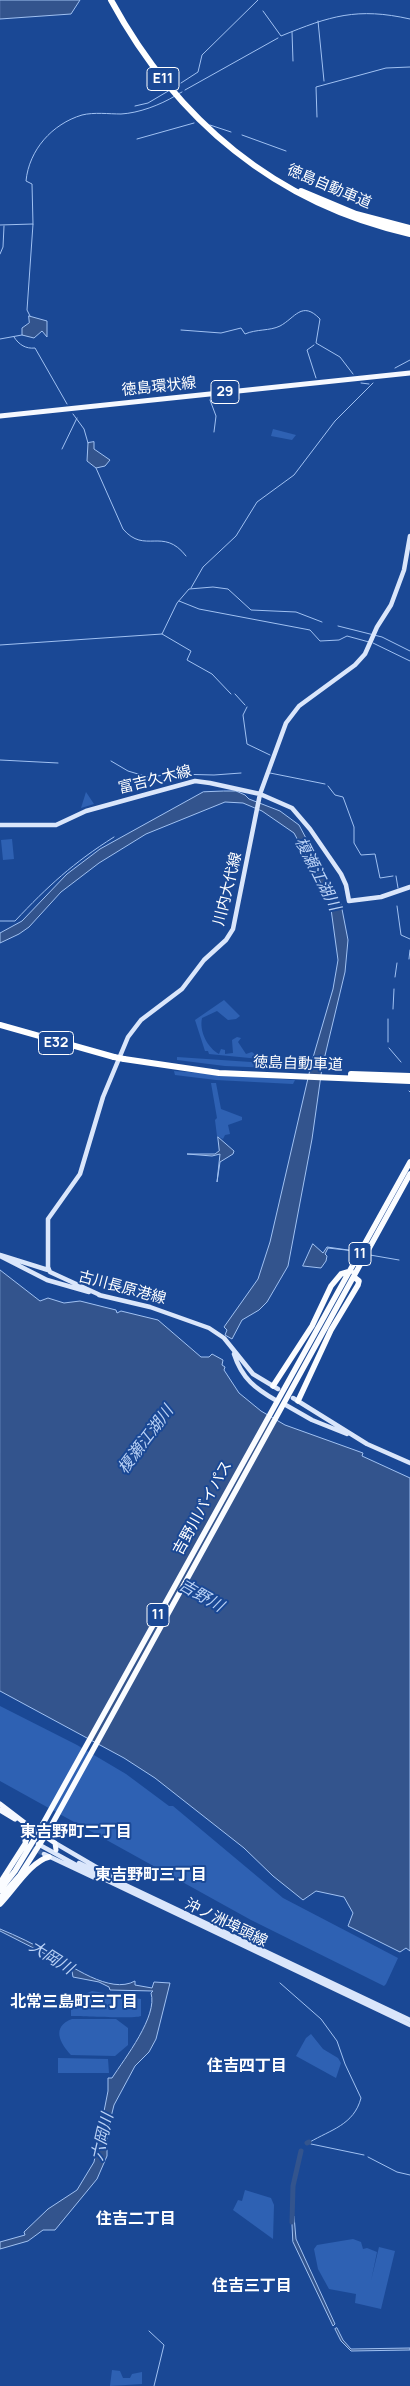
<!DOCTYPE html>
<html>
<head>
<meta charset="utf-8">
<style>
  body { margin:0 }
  canvas { display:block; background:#1a4895 }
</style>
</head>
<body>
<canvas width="410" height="2386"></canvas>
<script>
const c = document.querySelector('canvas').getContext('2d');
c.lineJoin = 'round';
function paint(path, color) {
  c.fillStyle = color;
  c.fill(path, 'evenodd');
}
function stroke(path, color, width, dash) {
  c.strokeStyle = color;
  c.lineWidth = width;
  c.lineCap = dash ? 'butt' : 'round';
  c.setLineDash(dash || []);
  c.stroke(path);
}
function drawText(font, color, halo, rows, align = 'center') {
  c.font = font + ' Manrope,"Noto Sans JP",sans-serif';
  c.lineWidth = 4;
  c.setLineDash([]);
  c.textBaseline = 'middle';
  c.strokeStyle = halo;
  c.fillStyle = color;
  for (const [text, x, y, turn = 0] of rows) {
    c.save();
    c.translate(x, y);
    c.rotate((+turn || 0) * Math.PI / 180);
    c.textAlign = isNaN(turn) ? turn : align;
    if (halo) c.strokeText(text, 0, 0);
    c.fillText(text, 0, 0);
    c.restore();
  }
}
const green = new Path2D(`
  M 273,429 L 296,435 L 292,440 L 271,436 Z
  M 86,792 L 94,804 L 81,808 Z
  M 12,839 L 14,859 L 3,860 L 1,840 Z
  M 224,1000 L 240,1016 L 236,1019 L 228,1020 L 217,1011 L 202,1018 C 199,1032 208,1048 219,1054 L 221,1049 L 225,1050 L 225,1054 L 233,1053 L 232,1040 L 237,1037 L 241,1038 L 238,1042 L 246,1054 L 252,1052 L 260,1059 L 209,1054 L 208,1051 L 205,1051 L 195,1020 Z
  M 177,1057 L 295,1065 L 295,1069 L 225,1066 L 177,1060 Z
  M 174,1071 L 295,1080 L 293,1084 L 216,1080 L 175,1075 Z
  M 211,1083 L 216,1083 L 221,1109 L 242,1117 L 242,1120 L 228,1125 L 230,1134 L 225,1135 L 223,1139 L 217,1136 L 215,1120 L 217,1118 Z
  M 0,1706 L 77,1745 L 126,1774 L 169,1806 L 173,1806 L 283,1898 L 398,1958 L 386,1984 L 384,1986 L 251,1920 L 0,1781 Z
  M 92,1991 L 141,1999 L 141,2016 C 134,2019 84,2016 71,2016 L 71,2000 Z
  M 72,2019 L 116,2019 L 128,2028 L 128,2045 L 115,2056 L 71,2055 C 60,2043 51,2027 72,2019 Z
  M 311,2034 L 323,2049 L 338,2058 L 341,2063 L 336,2078 L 296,2056 L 306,2038 Z
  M 58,2058 L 108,2059 L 109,2073 L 58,2073 Z
  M 245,2190 L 271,2198 L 274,2205 L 273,2239 L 233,2210 L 238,2200 L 242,2201 Z
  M 353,2239 L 361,2242 L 363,2249 L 367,2248 L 377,2252 L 371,2281 L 379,2247 L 395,2251 L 381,2309 L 355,2303 L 356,2294 L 329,2289 L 318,2269 L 314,2249 L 317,2245 Z
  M 112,2370 L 120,2371 L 123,2378 L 130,2378 L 132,2374 L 142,2372 L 142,2384 L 110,2386 Z`);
const water = new Path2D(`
  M 0,0 L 80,0 L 71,14 L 0,19 Z
  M 29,316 L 47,321 L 47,337 L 42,331 L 34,338 L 22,335 L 22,328 L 29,323 Z
  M 94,442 L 94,449 L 110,460 L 105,466 L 96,468 L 87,461 L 88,443 Z
  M 224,791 L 236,791 L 245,795 L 249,799 L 280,811 L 299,825 L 341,904 L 348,940 L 345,972 L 322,1068 L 312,1139 L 288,1266 L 267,1302 L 259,1310 L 242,1320 L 232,1339 L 225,1335 L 227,1330 L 224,1327 L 258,1279 L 270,1242 L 312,1061 L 333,989 L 338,960 L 331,909 L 321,883 L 294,833 L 262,811 L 243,803 L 225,802 L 146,834 L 99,863 L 61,892 L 29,927 L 19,934 L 0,943 L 0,933 L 22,921 L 67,874 L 100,849 L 203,792 Z
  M 218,1137 L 234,1151 L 233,1154 L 220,1162 L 217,1182 L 220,1154 L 212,1156 L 187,1154 L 215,1154 L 219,1151 Z
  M 313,1244 L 323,1253 L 327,1247 L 355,1251 L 328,1248 L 325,1254 L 327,1256 L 326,1261 L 321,1268 L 303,1266 Z
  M 0,1270 L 40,1301 L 48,1298 L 64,1303 L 80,1301 L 116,1310 L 117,1313 L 121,1311 L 158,1320 L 201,1357 L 209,1357 L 212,1354 L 223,1360 L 222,1365 L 225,1367 L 224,1370 L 239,1393 L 261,1411 L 285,1425 L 363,1453 L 362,1456 L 410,1478 L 410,1951 L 406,1948 L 400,1952 L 348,1926 L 353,1913 L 344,1897 L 316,1891 L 303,1900 L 273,1876 L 244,1848 L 155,1778 L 124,1758 L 0,1691 Z
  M 0,1929 C 17,1936 34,1944 49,1953 C 70,1965 110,1995 135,1981 L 135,1985 L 152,1988 L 154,1982 L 170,1983 L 156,2039 L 149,2052 L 135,2066 L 114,2105 L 107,2133 L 107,2156 L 97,2179 L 55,2230 L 43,2230 L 28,2241 L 0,2249 L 0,2242 L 25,2235 L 24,2232 L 48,2209 L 77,2190 L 94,2162 L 108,2091 L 108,2078 L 112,2078 C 125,2058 158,2016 151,1993 L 153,1991 L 110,1990 L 109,1987 L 99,1982 L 73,1977 L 72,1971 L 63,1967 L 69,1967 L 61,1962 L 0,1931 Z
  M 292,2216 L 294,2216 L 296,2239 L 335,2324 L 333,2326 L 293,2242 Z
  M 337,2328 L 343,2340 L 351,2349 L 410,2348 L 410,2350 L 351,2351 L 341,2341 L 335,2329 Z`);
const stream = new Path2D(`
  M 263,11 L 281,36 C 330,16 357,7 410,19
  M 318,21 L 324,81
  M 292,32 L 293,61
  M 181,83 L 198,72 L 202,55 L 258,0
  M 174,88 L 177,86
  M 185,90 L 278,38
  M 178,94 L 182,92
  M 135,106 L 148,103 L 170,90
  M 317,117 L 316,87 L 386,68 L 410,67
  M 210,125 L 231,132
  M 242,135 L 286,151
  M 137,139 L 194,123
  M 33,224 L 32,184 L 26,181 C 29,150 52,124 82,115 C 94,112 109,114 121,114 C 139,113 160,105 175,96
  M 0,225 L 33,224 L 27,310 L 30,316
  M 0,254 L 3,247 L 4,226
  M 181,330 L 221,333 L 241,328 L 245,334 C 256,329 270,331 280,326 C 295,318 302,300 320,319 L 316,343 L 340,357 L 353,374
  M 14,337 C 19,345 26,349 35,348 L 67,404
  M 0,339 L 22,335
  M 314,345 L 307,350 L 316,378
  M 395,368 L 410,360
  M 361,383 L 369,384
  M 210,400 L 216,416 L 214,432
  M 73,414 L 84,429 L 88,443
  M 62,449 L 77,418
  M 96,468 L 123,529 C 145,555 163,526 186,556
  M 191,588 L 203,567 L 236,536 L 257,502 L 294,475 L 335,421 L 373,383
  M 179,601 L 199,609 L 310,630 L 320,641 L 339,640 L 347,636 L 369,642
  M 338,626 L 382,637 L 410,651
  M 162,634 L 191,651 L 187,660 L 212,674 L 231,694
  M 373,643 L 410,661
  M 0,645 L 162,634 L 177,603 L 189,589 L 213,587 L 228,589 L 251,610 L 296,612 L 322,622
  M 235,694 L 245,705
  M 247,707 L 243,715 L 247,744 L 270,755
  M 0,760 L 58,763
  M 111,761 L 128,771 L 148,777 L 174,774 L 214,775 L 241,773
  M 270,773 L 325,784
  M 328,786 L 335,795 L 343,797 L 354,827 L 354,843 L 361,855 L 375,854 L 380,878 L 393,876
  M 396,876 L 398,888
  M 397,906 L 401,935 L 410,939
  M 0,921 L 15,921 C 48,886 73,863 114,837
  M 409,959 L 410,950
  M 395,977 L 397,963
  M 393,1009 L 394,989
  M 388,1042 L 388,1019
  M 389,1048 L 401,1062
  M 409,1091 L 410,1092
  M 370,1255 L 399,1260
  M 280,1983 L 321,2019 L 337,2041 L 345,2064 L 361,2098 C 354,2125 330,2130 310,2142
  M 311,2144 L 364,2155
  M 368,2157 L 397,2172 L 410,2175
  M 149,2331 L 164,2345 L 154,2386`);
const river = new Path2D(`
  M 307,2143 L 309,2142
  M 292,2222 L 293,2186 L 301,2151`);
const secondaryTunnel = new Path2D(`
  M 27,1845 L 44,1854`);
const secondary = new Path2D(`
  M 0,825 L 56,825 L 86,811 L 133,798 L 195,781 L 210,783 L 260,794 L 292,808 L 310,829 L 341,874 L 346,885 L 349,901 L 381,897 L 410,887
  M 0,1255 L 48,1270
  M 0,1256 L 47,1280 L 89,1292
  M 99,1295 L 150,1307 L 209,1328 L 224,1338 L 253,1374 L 278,1389
  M 100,1295 L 50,1272 L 48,1267 L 48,1219 L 80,1174 L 103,1097 L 128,1037 L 141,1020 L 182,989 L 204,960 L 226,940 L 233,929 L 260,794 L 286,723 L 299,706 L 355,665 L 365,654 L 377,627 L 391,605 L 404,570 L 410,536
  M 234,1354 C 242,1379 256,1389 277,1401
  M 293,1398 L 367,1444 L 410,1463
  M 284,1404 L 312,1420 L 347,1434
  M 55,1843 L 120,1881
  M 38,1844 L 87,1871 L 410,2025
  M 44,1854 L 97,1879
  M 79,1863 L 110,1878
  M 117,1881 L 410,2020`);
const primary = new Path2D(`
  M 0,416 L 410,373
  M 0,1804 L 34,1830
  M 0,1810 L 15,1819
  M 24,1827 L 25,1841
  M 49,1839 L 55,1843 L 56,1850`);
const trunk = new Path2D(`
  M 273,1386 L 312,1326 L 331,1286 L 341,1274 L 351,1271
  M 298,1401 L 331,1330 L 358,1285 L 359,1281 L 354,1277
  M 0,1883 L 25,1844 L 28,1834 L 34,1830
  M 0,1890 L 15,1871 L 35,1838 L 410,1162
  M 0,1898 L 20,1875 L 50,1828 L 410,1174
  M 0,1904 C 13,1891 31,1861 49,1857`);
const motorway = new Path2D(`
  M 111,0 C 176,120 276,204 410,234
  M 301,191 L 356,214 L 410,228
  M 0,1025 L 114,1057
  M 124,1059 L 219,1073 L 410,1081
  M 351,1074 L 410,1076`);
const motorwayBridge = new Path2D(`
  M 114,1057 L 124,1059`);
const shields = [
  [163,79,32],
  [225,392,28],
  [56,1043,35],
  [360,1254,22],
  [158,1615,22]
];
const shieldNames = [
  ["E11",163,79],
  ["29",225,392],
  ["E32",56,1043],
  ["11",360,1254],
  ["11",158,1615]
];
const streetNames = [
  ["徳島自動車道",329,187,23],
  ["徳島環状線",159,387,-6],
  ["富吉久木線",155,780,-14],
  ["川内大代線",228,889,-76],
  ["徳島自動車道",298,1064,2],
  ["古川長原港線",122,1288,15],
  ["吉野川バイパス",203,1508,-61],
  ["沖ノ洲埠頭線",226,1923,26]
];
const waterNames = [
  ["榎瀬江湖川",317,874,63],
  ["榎瀬江湖川",146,1440,-53],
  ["吉野川",201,1596,30],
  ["大岡川",51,1958,32],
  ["六岡川",103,2137,-77]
];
const neighbourhoodNames = [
  ["東吉野町二丁目",76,1833],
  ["東吉野町三丁目",151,1876],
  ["北常三島町三丁目",74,2003],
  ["住吉四丁目",247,2067],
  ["住吉二丁目",136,2220],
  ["住吉三丁目",252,2287]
];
paint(green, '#2e61b3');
paint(water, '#33548d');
stroke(water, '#a0c1f2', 1);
stroke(stream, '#a0c1f2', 1);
stroke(river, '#33548d', 5);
stroke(secondaryTunnel, '#3c63a5', 4.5, [4.5, 2]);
stroke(secondary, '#dae6fb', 4.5);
stroke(primary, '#f5f8ff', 5);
stroke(trunk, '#fafcff', 5.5);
stroke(motorway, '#fff', 6);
stroke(motorwayBridge, '#fff', 6);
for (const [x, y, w] of shields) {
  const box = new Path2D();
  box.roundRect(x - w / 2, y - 11.5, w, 23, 4);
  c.fillStyle = '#1a4895';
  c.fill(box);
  stroke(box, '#fff', 1);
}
drawText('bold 14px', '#fff', null, shieldNames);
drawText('15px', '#fff', '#1a4895', streetNames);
drawText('italic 16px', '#b9d1f6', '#1a4895', waterNames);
drawText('bold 16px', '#fff', '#1a4895', neighbourhoodNames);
</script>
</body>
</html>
